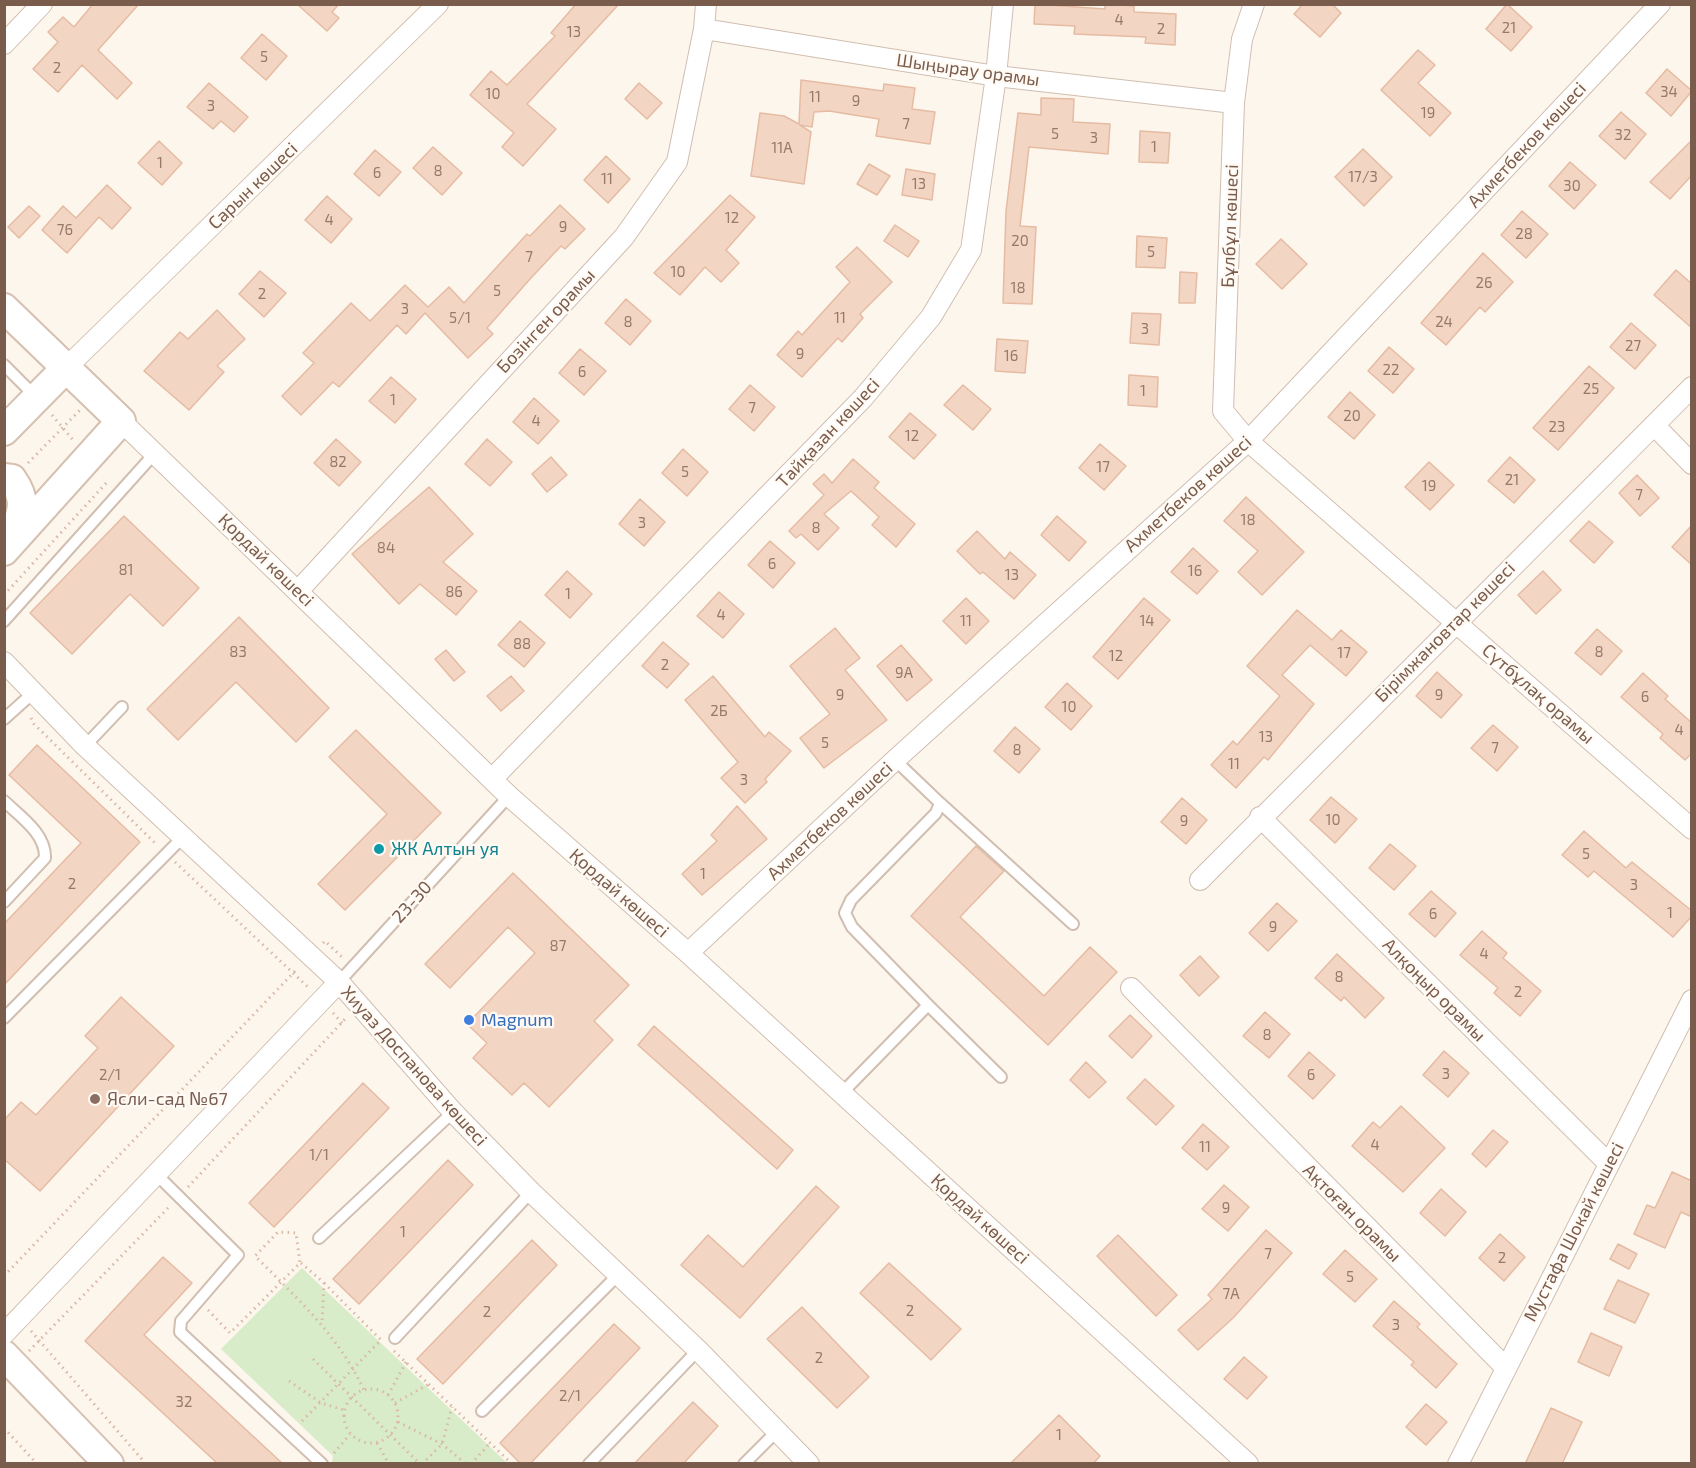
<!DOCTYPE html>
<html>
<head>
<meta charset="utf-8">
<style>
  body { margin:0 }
  #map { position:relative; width:1696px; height:1468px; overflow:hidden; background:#fdf6ec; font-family:"Exo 2",sans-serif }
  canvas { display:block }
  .frame { position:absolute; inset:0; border:6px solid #7a5c4d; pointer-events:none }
</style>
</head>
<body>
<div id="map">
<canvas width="1696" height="1468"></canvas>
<div class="frame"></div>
</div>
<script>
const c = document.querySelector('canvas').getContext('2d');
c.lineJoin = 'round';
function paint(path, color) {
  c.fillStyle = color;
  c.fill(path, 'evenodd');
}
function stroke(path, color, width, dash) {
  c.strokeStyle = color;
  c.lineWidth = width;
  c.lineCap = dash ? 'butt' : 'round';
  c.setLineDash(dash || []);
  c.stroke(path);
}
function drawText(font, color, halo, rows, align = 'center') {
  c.font = font + ' "Exo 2",sans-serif';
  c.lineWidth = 4.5;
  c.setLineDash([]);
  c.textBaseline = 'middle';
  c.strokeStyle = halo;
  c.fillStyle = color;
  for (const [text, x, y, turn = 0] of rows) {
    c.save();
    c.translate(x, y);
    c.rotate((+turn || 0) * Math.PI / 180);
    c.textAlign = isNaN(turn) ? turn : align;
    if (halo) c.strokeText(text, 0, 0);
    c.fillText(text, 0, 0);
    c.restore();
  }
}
const green = new Path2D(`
  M 302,1268 L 507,1463 L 332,1463 L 333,1456 L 221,1349 Z`);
const building = new Path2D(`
  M 93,4 L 139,4 L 98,50 L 132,83 L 117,99 L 82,65 L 58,92 L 33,69 L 58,42 L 48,32 L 63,17 L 74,27 Z
  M 297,4 L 339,4 L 332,12 L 339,18 L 327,31 Z
  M 576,4 L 619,4 L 527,104 L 556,129 L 523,166 L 502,147 L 514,133 L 470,95 L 491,71 L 507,85 L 555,36 L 551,33 Z
  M 1035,4 L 1105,9 L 1105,4 L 1134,6 L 1134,12 L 1176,14 L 1175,45 L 1145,43 L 1146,37 L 1074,34 L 1075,26 L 1034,24 Z
  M 1303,4 L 1332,4 L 1341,13 L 1320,37 L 1294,14 Z
  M 1507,4 L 1532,27 L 1511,51 L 1486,29 Z
  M 262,34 L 287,56 L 266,80 L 241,58 Z
  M 1418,50 L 1435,65 L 1418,83 L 1451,113 L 1430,136 L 1381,90 Z
  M 1667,69 L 1692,91 L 1671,116 L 1646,93 Z
  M 801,80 L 883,91 L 884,84 L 915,88 L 912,109 L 935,112 L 930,144 L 876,136 L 879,119 L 829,111 L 814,112 L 812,127 L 800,125 L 811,132 L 804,184 L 751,176 L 760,113 L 784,116 L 799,124 Z
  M 209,83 L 248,117 L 234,132 L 221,121 L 213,129 L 187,107 Z
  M 639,83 L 662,103 L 647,119 L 625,99 Z
  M 1041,98 L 1074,99 L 1073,122 L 1110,124 L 1108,154 L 1029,147 L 1020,226 L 1036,227 L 1032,304 L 1003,303 L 1006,211 L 1018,113 L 1041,115 Z
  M 1621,112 L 1646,134 L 1625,159 L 1599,136 Z
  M 1140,131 L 1170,133 L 1168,163 L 1139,162 Z
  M 1692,140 L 1692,175 L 1670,199 L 1650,182 Z
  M 159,141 L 182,163 L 162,185 L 138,163 Z
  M 433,147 L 462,173 L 442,195 L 413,168 Z
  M 1363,149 L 1392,177 L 1364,206 L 1335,177 Z
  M 375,150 L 401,172 L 379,196 L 354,174 Z
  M 606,156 L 630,179 L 608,203 L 584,180 Z
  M 1570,162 L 1596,185 L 1574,209 L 1549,186 Z
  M 869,164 L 890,176 L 877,195 L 857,184 Z
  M 906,169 L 935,174 L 932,200 L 902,195 Z
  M 107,185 L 131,208 L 112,229 L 99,217 L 67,253 L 42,230 L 63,206 L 76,218 Z
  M 730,195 L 755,217 L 726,250 L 739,263 L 721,282 L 705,267 L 680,295 L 654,273 Z
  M 327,196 L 352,219 L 331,243 L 305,220 Z
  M 560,205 L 585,229 L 565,249 L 561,246 L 530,279 L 487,328 L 493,334 L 468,358 L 425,313 L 406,334 L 397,325 L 339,387 L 333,382 L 301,415 L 282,396 L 314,363 L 303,353 L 351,303 L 370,321 L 405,285 L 428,307 L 449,287 L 464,303 L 527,234 L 530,236 Z
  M 29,206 L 40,216 L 19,238 L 8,227 Z
  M 1522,211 L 1548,234 L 1526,258 L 1501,235 Z
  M 895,225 L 919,241 L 908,257 L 884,241 Z
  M 1137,236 L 1167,238 L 1165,268 L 1136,267 Z
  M 1281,239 L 1307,264 L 1282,289 L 1256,264 Z
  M 857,247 L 892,282 L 860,314 L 863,318 L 842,342 L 838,338 L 802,377 L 777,355 L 798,331 L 802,335 L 850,282 L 836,267 Z
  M 1483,253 L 1513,282 L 1485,312 L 1480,307 L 1446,345 L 1421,323 Z
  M 1676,270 L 1692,284 L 1692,328 L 1654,295 Z
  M 260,271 L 286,293 L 264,317 L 239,294 Z
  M 1180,272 L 1197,273 L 1195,303 L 1179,303 Z
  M 626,299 L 651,321 L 630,345 L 605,323 Z
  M 217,310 L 245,339 L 217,366 L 224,372 L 189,410 L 144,371 L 180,332 L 188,339 Z
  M 1132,313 L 1161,314 L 1159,345 L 1130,343 Z
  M 1631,323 L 1656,345 L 1635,369 L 1610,347 Z
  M 997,339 L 1028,341 L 1025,373 L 995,371 Z
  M 1389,347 L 1414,369 L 1393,393 L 1368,371 Z
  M 580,349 L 606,371 L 584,395 L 559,373 Z
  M 1589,366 L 1614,388 L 1558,450 L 1533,428 Z
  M 1129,375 L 1158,377 L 1157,407 L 1128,405 Z
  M 391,377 L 416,399 L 395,423 L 369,401 Z
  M 750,385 L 775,407 L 754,431 L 729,409 Z
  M 963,385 L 991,409 L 973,430 L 944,405 Z
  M 1350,392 L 1375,415 L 1354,439 L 1328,417 Z
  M 534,398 L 559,421 L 538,444 L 513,422 Z
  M 910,413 L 936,435 L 914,459 L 889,437 Z
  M 336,439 L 361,462 L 339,486 L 314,463 Z
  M 487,439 L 512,462 L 490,486 L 465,464 Z
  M 1100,444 L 1126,466 L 1104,490 L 1079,468 Z
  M 683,449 L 708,472 L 687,496 L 662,473 Z
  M 551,457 L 567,475 L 547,492 L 532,474 Z
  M 1510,457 L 1535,480 L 1514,503 L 1488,481 Z
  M 853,459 L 879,482 L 874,488 L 915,524 L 896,547 L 872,525 L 879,517 L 851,491 L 824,514 L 839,528 L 818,550 L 801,534 L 796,538 L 789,531 L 824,495 L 813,484 L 824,474 L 832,483 Z
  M 1429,462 L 1454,485 L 1430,510 L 1405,487 Z
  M 1637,475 L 1659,498 L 1640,516 L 1619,493 Z
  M 429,487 L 473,534 L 443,562 L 477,591 L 456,615 L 420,584 L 399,604 L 352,554 Z
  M 1246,497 L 1304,552 L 1262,595 L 1238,572 L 1258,551 L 1224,521 Z
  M 640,499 L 665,522 L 644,546 L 619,524 Z
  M 124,516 L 199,588 L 163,626 L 130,594 L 72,654 L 30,613 Z
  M 1057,516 L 1086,542 L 1069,561 L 1041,535 Z
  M 1589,521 L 1613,542 L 1594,563 L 1570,541 Z
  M 1692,525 L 1692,565 L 1672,547 Z
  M 977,531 L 1005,559 L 1010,552 L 1036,575 L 1014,599 L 983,572 L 980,574 L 957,551 Z
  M 770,541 L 795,563 L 773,588 L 748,565 Z
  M 1193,548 L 1218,571 L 1197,594 L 1171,572 Z
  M 567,571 L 592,594 L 570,618 L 545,595 Z
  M 1543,571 L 1561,590 L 1536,614 L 1518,595 Z
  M 719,592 L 744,614 L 723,638 L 697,616 Z
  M 966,598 L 989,621 L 966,644 L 943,621 Z
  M 1144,598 L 1170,620 L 1118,679 L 1093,657 Z
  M 1297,610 L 1332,640 L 1341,630 L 1367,652 L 1346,676 L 1310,645 L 1282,675 L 1314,704 L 1268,760 L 1264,757 L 1236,788 L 1211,765 L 1233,741 L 1237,745 L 1280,696 L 1247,666 Z
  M 239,617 L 329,708 L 296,742 L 236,682 L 178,740 L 147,709 Z
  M 520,621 L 545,643 L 524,667 L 498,645 Z
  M 835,628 L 860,658 L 845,670 L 887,720 L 824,768 L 800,738 L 830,714 L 790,666 Z
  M 1597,629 L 1622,651 L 1601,675 L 1575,653 Z
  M 663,642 L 689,664 L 667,688 L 642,666 Z
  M 901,645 L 932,680 L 907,701 L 877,666 Z
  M 446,650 L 465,672 L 454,681 L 435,659 Z
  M 1437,672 L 1462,695 L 1441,718 L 1416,696 Z
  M 1643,673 L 1668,696 L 1665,699 L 1692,723 L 1692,753 L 1685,760 L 1660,738 L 1663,734 L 1621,697 Z
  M 511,676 L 524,691 L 501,711 L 487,696 Z
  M 713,676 L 765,737 L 769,732 L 791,751 L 765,779 L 767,782 L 745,803 L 721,778 L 738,762 L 685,700 Z
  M 1067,683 L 1092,706 L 1071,730 L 1045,707 Z
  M 1493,725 L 1518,747 L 1497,771 L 1471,748 Z
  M 1015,727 L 1040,749 L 1019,773 L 994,751 Z
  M 356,730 L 441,813 L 345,910 L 318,884 L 387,814 L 329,757 Z
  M 37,745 L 140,842 L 4,985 L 4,924 L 81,843 L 9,775 Z
  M 1331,797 L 1357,819 L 1335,843 L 1310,820 Z
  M 1182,798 L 1207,820 L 1186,844 L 1161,822 Z
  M 737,806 L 767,839 L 702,895 L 682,874 L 717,841 L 711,835 Z
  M 1584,831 L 1626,868 L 1632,862 L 1692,911 L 1692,916 L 1673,937 L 1594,871 L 1588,877 L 1562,855 Z
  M 1390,844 L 1416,866 L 1394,890 L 1369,868 Z
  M 976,846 L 1004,871 L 960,917 L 1044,996 L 1090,947 L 1117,972 L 1048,1045 L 911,916 Z
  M 513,873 L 629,985 L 594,1021 L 613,1040 L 549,1107 L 524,1083 L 512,1095 L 473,1058 L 487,1043 L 467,1024 L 535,953 L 508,927 L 450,988 L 425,964 Z
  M 1431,891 L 1456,913 L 1435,937 L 1409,914 Z
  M 1277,903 L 1297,921 L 1268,951 L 1249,933 Z
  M 1482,931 L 1507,953 L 1503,958 L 1541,991 L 1520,1016 L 1494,993 L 1498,988 L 1460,955 Z
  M 1337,954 L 1384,998 L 1365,1018 L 1344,997 L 1341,1001 L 1315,978 Z
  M 1200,956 L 1219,977 L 1199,996 L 1180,975 Z
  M 121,997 L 174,1046 L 40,1191 L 4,1159 L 4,1120 L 21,1102 L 36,1115 L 98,1048 L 85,1036 Z
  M 1265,1012 L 1290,1034 L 1269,1058 L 1243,1036 Z
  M 1130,1015 L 1152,1036 L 1132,1058 L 1109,1036 Z
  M 654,1026 L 793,1150 L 777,1169 L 638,1045 Z
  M 1444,1051 L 1469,1073 L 1448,1097 L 1423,1075 Z
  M 1309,1052 L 1335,1075 L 1313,1099 L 1288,1076 Z
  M 1086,1062 L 1106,1082 L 1089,1098 L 1070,1080 Z
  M 1145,1079 L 1174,1106 L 1156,1125 L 1127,1098 Z
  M 363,1083 L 389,1108 L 274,1227 L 249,1203 Z
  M 1401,1106 L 1445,1148 L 1403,1192 L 1352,1146 L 1373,1122 L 1380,1128 Z
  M 1203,1124 L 1229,1147 L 1207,1170 L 1182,1148 Z
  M 1493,1130 L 1508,1142 L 1486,1167 L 1472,1154 Z
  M 448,1160 L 473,1185 L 359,1304 L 333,1279 Z
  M 1672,1172 L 1692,1181 L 1692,1217 L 1681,1212 L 1665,1248 L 1634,1234 L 1647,1205 L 1655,1208 Z
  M 1224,1185 L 1249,1207 L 1228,1231 L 1202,1209 Z
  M 816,1186 L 839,1207 L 740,1318 L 681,1265 L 708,1235 L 743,1267 Z
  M 1441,1189 L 1466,1212 L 1445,1236 L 1420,1213 Z
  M 1266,1230 L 1292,1253 L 1233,1318 L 1198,1350 L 1178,1330 L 1212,1299 L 1208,1295 Z
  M 1500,1234 L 1525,1257 L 1504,1281 L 1479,1258 Z
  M 1118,1235 L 1177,1295 L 1156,1316 L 1097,1256 Z
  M 532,1240 L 557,1265 L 443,1384 L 417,1359 Z
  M 1618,1244 L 1637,1254 L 1629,1269 L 1610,1259 Z
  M 1345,1250 L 1377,1279 L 1355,1302 L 1323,1274 Z
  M 163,1257 L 192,1283 L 144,1335 L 283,1464 L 218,1464 L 85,1341 Z
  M 889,1263 L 961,1329 L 931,1360 L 860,1293 Z
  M 1618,1280 L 1649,1294 L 1635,1323 L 1604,1309 Z
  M 1394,1301 L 1420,1324 L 1417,1327 L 1457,1364 L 1436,1388 L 1411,1365 L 1414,1362 L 1373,1326 Z
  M 802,1307 L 869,1377 L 837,1408 L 767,1339 Z
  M 614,1324 L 640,1348 L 530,1464 L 521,1464 L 500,1443 Z
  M 1591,1333 L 1622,1347 L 1609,1376 L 1578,1362 Z
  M 1244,1357 L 1267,1377 L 1247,1399 L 1224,1379 Z
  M 693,1402 L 718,1426 L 683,1464 L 634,1464 Z
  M 1426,1404 L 1447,1422 L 1426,1445 L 1406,1427 Z
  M 1551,1408 L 1582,1422 L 1562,1464 L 1525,1464 Z
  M 1059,1415 L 1100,1456 L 1093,1464 L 1010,1464 Z`);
const path = new Path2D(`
  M 52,415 L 73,440
  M 28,463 L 80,410
  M 4,595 L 109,480
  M 31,718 L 34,724 L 157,845
  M 175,862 L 310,989
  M 323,943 L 325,941 L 344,959
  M 333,1013 L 342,1023
  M 188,1187 L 347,1017
  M 301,1263 L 324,1283 L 322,1323
  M 4,1276 L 297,969
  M 324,1283 L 382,1341
  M 208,1310 L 230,1333 L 300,1263 L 296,1233 L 278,1232 L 255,1256 C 297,1298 338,1335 364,1390
  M 31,1331 L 146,1464
  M 29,1351 L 171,1205
  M 394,1351 L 512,1464
  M 313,1359 L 420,1464
  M 289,1381 L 321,1403 L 344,1410
  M344 1416a27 27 0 1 1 54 0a27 27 0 1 1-54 0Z
  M 388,1395 L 406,1362
  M 395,1403 L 429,1384
  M 302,1421 L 381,1340
  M 398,1422 L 442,1444 L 466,1464
  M 4,1428 L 37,1464
  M 377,1443 L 389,1464
  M 334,1453 L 350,1434
  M 422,1464 L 442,1444 L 452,1407
  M 471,1464 L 490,1443`);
const lane = new Path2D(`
  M 4,365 L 36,397
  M 4,621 L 155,453
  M 4,719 L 34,692
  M 85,746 L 122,707
  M 895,760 L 940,803 L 936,813 L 851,900 L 845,913 L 852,927 L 928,1005
  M 4,801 C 21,817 46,834 45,858 L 4,902
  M 940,803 L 1073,924
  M 339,982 L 509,796
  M 4,1018 L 184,836
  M 842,1093 L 928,1005 L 1001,1077
  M 155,1173 L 238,1255 L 181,1321 L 180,1332 L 322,1464
  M 319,1238 L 453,1112
  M 395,1338 L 531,1192
  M 482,1411 L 619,1274
  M 589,1464 L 698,1350
  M 744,1464 L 778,1430`);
const street = new Path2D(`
  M 1254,4 L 1242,39 L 1234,103 L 1223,411 L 1248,441 L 1692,829
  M 704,29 L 996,76 L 1234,103
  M 4,44 L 42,4
  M 67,367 L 438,4
  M 121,421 L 509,796 L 688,953 L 1248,1464
  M 1654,425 L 1692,464
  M 298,591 L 624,237 L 677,162 L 704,29 L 706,4
  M 4,662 L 85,746 L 339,982 L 453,1112 L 531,1192 L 698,1350 L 809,1464
  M 493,778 L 863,398 L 931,317 L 971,250 L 996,76 L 1003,4
  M 1260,817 L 1609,1164
  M 1200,880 L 1692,387
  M 688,953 L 895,760 L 1248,441 L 1660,4
  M 1131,988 L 1506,1368
  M 4,1334 L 339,982
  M 1458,1464 L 1692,1000`);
const secondary = new Path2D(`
  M 4,308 L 121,421 L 4,551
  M 4,431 L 67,367
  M 4,478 L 12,479 C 29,503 21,513 12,538
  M 4,1355 L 109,1464`);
const markers = [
  [379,849,6,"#0f9aa8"],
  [469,1020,6,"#3f7fe0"],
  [95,1099,6,"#8d6e63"]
];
const numberNames = [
  ["4",1119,20],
  ["21",1509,28],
  ["2",1161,29],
  ["13",574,32],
  ["5",264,57],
  ["2",57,68],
  ["34",1669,92],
  ["10",493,94],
  ["11",815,97],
  ["9",856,101],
  ["3",211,106],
  ["19",1428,113],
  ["7",906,124],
  ["5",1055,134],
  ["32",1623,135],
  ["3",1094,138],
  ["1",1154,147],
  ["11А",782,148],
  ["1",160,163],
  ["8",438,171],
  ["6",377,173],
  ["17/3",1363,177],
  ["11",607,179],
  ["13",919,184],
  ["30",1572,186],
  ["12",732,218],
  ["4",329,220],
  ["9",563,227],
  ["76",65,230],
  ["28",1524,234],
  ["20",1020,241],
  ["5",1151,252],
  ["7",529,257],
  ["10",678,272],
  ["26",1484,283],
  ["18",1018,288],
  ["5",497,291],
  ["2",262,294],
  ["3",405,309],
  ["5/1",460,318],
  ["11",840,318],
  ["8",628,322],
  ["24",1444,322],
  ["3",1145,329],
  ["27",1633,346],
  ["9",800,354],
  ["16",1011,356],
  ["22",1391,370],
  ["6",582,372],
  ["25",1591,389],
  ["1",1143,391],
  ["1",393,400],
  ["7",752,408],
  ["20",1352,416],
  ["4",536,421],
  ["23",1557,427],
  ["12",912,436],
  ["82",338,462],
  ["17",1103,467],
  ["5",685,472],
  ["21",1512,480],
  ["19",1429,486],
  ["7",1639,495],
  ["18",1248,520],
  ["3",642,523],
  ["8",816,528],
  ["84",386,548],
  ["6",772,564],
  ["81",126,570],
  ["16",1195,571],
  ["13",1012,575],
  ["86",454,592],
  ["1",568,594],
  ["4",721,615],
  ["11",966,621],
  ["14",1147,621],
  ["88",522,644],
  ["83",238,652],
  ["8",1599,652],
  ["17",1344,653],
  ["12",1116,656],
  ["2",665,665],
  ["9А",904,673],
  ["9",840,695],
  ["9",1439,695],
  ["6",1645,697],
  ["10",1069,707],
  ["2Б",719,711],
  ["4",1679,730],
  ["13",1266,737],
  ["5",825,743],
  ["7",1495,748],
  ["8",1017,750],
  ["11",1234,764],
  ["3",744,780],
  ["10",1333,820],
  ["9",1184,821],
  ["5",1586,854],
  ["1",703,874],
  ["2",72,884],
  ["3",1634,885],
  ["1",1670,913],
  ["6",1433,914],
  ["9",1273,927],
  ["87",558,946],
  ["4",1484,954],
  ["8",1339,977],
  ["2",1518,992],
  ["8",1267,1035],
  ["3",1446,1074],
  ["2/1",110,1075],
  ["6",1311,1075],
  ["4",1375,1145],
  ["11",1205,1147],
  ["1/1",319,1155],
  ["9",1226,1208],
  ["1",403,1232],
  ["7",1268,1254],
  ["2",1502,1258],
  ["5",1350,1277],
  ["7А",1231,1294],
  ["2",910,1311],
  ["2",487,1312],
  ["3",1396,1325],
  ["2",819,1358],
  ["2/1",570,1396],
  ["32",184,1402],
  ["1",1059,1435]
];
const streetNames = [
  ["Шыңырау орамы",968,70,8],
  ["Ахметбеков көшесі",1527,145,-47],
  ["Сарын көшесі",253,186,-44],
  ["Бұлбұл көшесі",1230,226,-88],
  ["Бозінген орамы",546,321,-47],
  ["Тайқазан көшесі",828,433,-47],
  ["Ахметбеков көшесі",1188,494,-42],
  ["Қордай көшесі",266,560,44],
  ["Бірімжановтар көшесі",1445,632,-45],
  ["Cүтбұлақ орамы",1538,694,41],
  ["Ахметбеков көшесі",830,821,-43],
  ["Қордай көшесі",619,893,41],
  ["23-30",412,902,-48],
  ["Алқоңыр орамы",1434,990,45],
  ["Хиуаз Доспанова көшесі",414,1066,48],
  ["Ақтоған орамы",1352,1213,45],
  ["Қордай көшесі",980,1219,42],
  ["Мустафа Шокай көшесі",1574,1232,-63]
];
const cultureNames = [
  ["ЖК Алтын уя",391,849]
];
const shopNames = [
  ["Magnum",481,1020]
];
const educationNames = [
  ["Ясли-сад №67",107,1099]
];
paint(green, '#d8ecc9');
paint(building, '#f3d5c3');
stroke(building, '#e6bba3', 1.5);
stroke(lane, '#d1beb0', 14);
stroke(street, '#d1beb0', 22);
stroke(secondary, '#d6c0b0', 32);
stroke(path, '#d9b8a5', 3, [1.5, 4.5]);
stroke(lane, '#fff', 10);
stroke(street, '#fff', 20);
stroke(secondary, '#fff', 28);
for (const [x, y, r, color] of markers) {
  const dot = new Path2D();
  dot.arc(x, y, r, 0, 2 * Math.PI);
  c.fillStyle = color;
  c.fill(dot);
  stroke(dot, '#fffaf3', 2);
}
drawText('15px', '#987a6a', null, numberNames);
drawText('18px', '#7a5c4d', '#fffaf3', streetNames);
drawText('18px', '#0d838f', '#fffaf3', cultureNames, 'left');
drawText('18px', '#366cbe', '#fffaf3', shopNames, 'left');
drawText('18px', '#785e54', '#fffaf3', educationNames, 'left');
</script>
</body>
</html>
